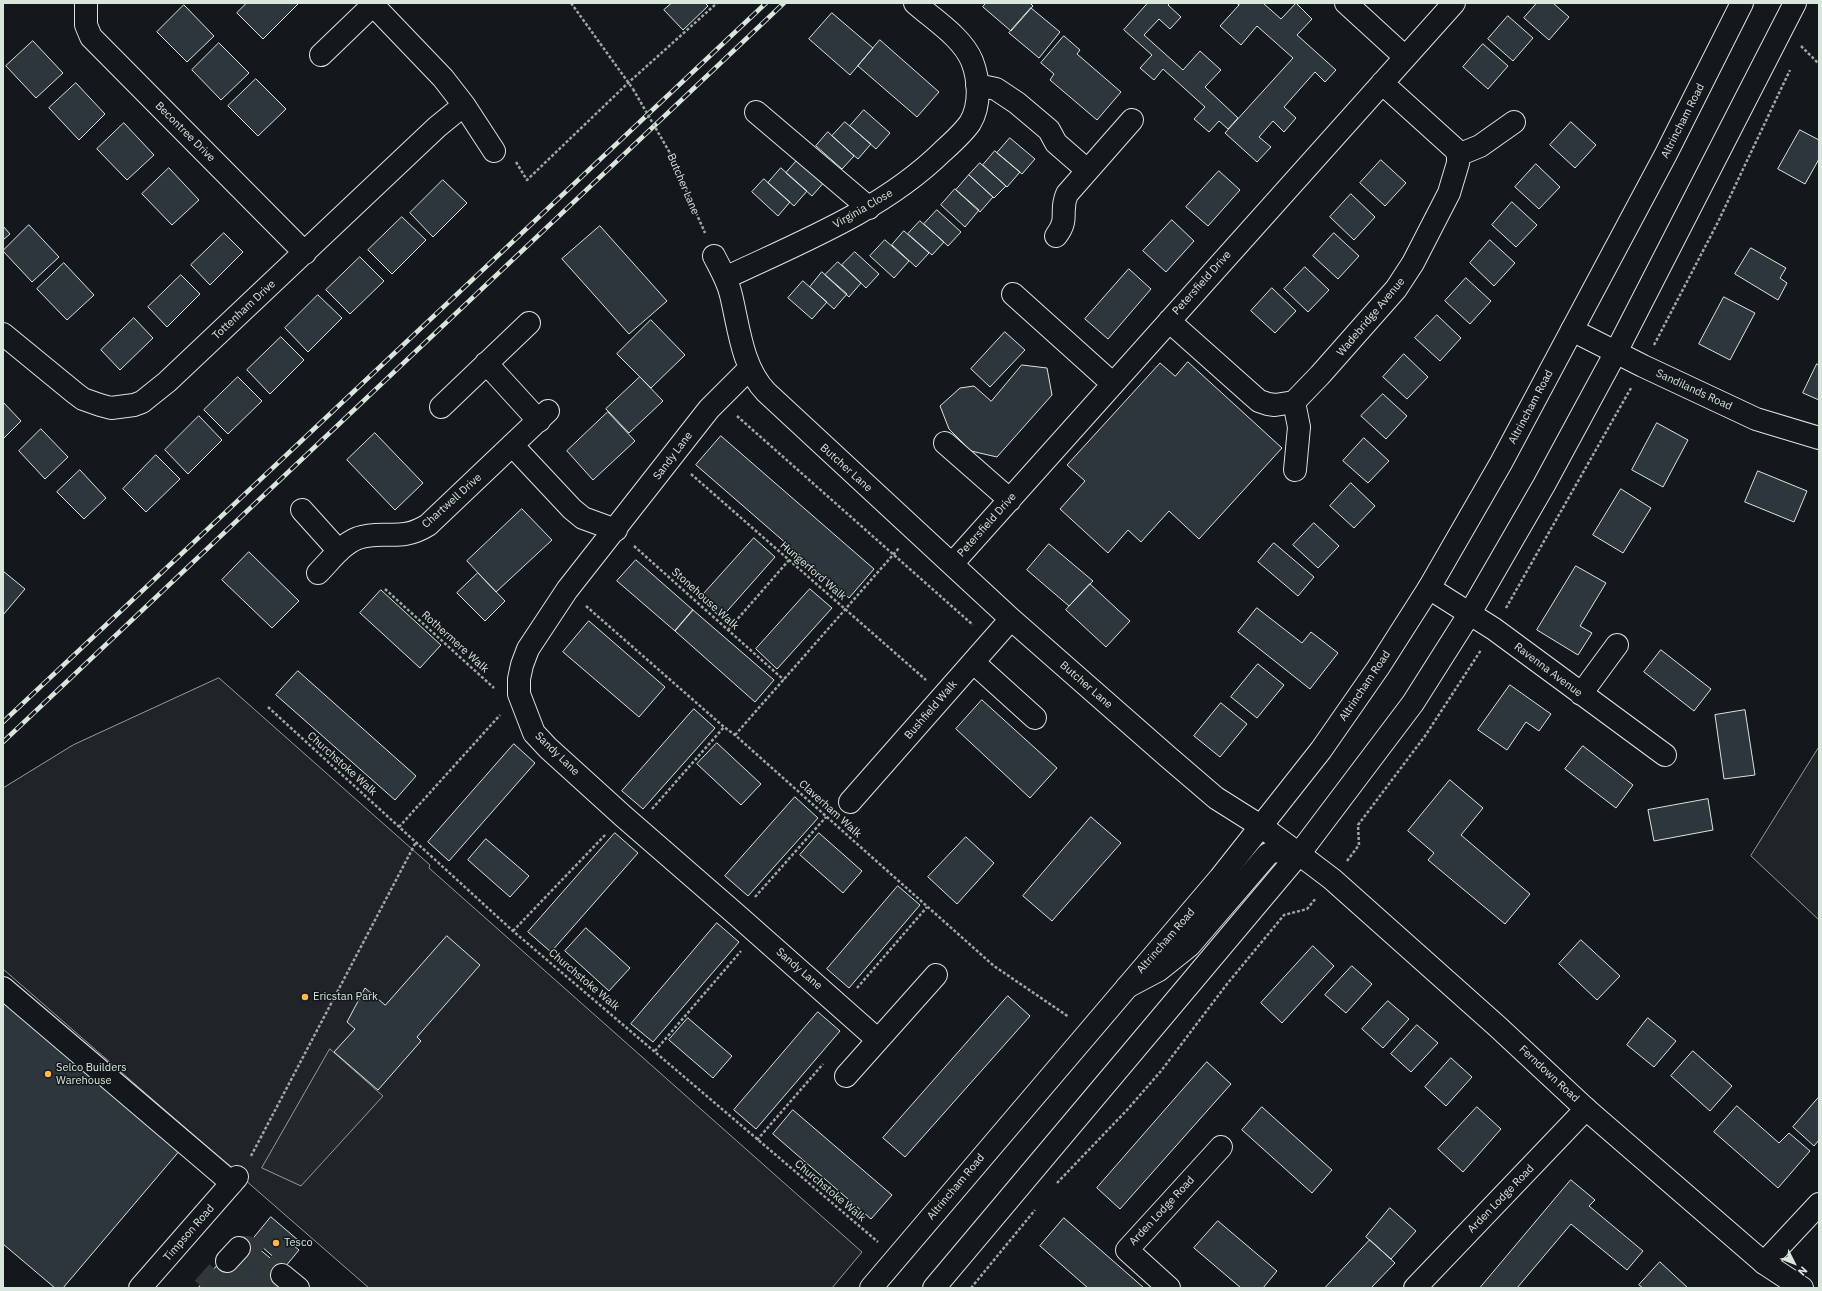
<!DOCTYPE html>
<html>
<head>
<meta charset="utf-8">
<style>
  body { margin:0 }
  #map { position:relative; width:1822px; height:1291px; overflow:hidden; background:#14181c; font-family:"IBM Plex Sans",sans-serif }
  canvas { display:block }
  .frame { position:absolute; inset:0; border:4px solid #d8e6dc; pointer-events:none }
  .north { position:absolute; left:1774px; top:1243px; width:40px; height:40px; -webkit-text-stroke:3px #14181c; paint-order:stroke; rotate:132deg; font-size:11px; font-weight:700; line-height:16px; text-align:center; color:#d8e6dc }
  .north::after { content:''; display:block; margin:auto; width:14px; height:18px; background:#d8e6dc; clip-path:polygon(50% 0,100% 100%,50% 72%,0 100%) }
</style>
</head>
<body>
<div id="map">
<canvas width="1822" height="1291"></canvas>
<div class="frame"></div>
<div class="north">N</div>
</div>
<script>
const c = document.querySelector('canvas').getContext('2d');
c.lineJoin = 'round';
function paint(path, color) {
  c.fillStyle = color;
  c.fill(path, 'evenodd');
}
function stroke(path, color, width, dash) {
  c.strokeStyle = color;
  c.lineWidth = width;
  c.lineCap = dash ? 'butt' : 'round';
  c.setLineDash(dash || []);
  c.stroke(path);
}
function drawText(font, color, halo, rows, align = 'center') {
  c.font = font + ' "IBM Plex Sans",sans-serif';
  c.lineWidth = 3;
  c.setLineDash([]);
  c.textBaseline = 'middle';
  c.strokeStyle = halo;
  c.fillStyle = color;
  for (const [text, x, y, turn = 0] of rows) {
    c.save();
    c.translate(x, y);
    c.rotate((+turn || 0) * Math.PI / 180);
    c.textAlign = isNaN(turn) ? turn : align;
    if (halo) c.strokeText(text, 0, 0);
    c.fillText(text, 0, 0);
    c.restore();
  }
}
const green = new Path2D(`
  M 219,678 L 430,865 L 429,868 L 862,1252 L 832,1288 L 369,1288 L 3,969 L 3,788 L 73,745 Z
  M 1819,747 L 1819,920 L 1751,856 Z`);
const parking = new Path2D(`
  M 330,1049 L 383,1096 L 301,1186 L 262,1168 Z`);
const building = new Path2D(`
  M 247,3 L 299,3 L 263,39 L 237,13 Z
  M 672,3 L 705,3 L 708,6 L 683,30 L 664,10 Z
  M 986,3 L 1030,3 L 1033,6 L 1011,31 L 983,7 Z
  M 1148,3 L 1170,3 L 1168,5 L 1181,17 L 1170,29 L 1159,19 L 1144,35 L 1183,70 L 1200,51 L 1221,70 L 1205,87 L 1238,118 L 1228,129 L 1219,121 L 1209,132 L 1194,119 L 1205,107 L 1163,69 L 1154,80 L 1140,68 L 1152,55 L 1124,30 Z
  M 1236,3 L 1263,3 L 1281,19 L 1296,3 L 1312,19 L 1297,35 L 1336,70 L 1325,82 L 1315,72 L 1284,107 L 1296,118 L 1284,132 L 1273,121 L 1259,137 L 1271,147 L 1257,162 L 1225,133 L 1293,58 L 1257,26 L 1241,45 L 1220,26 L 1239,5 Z
  M 1537,3 L 1553,3 L 1569,17 L 1549,40 L 1524,18 Z
  M 184,5 L 214,36 L 187,62 L 157,32 Z
  M 1031,8 L 1060,32 L 1039,58 L 1009,33 Z
  M 832,13 L 873,48 L 850,75 L 809,39 Z
  M 1508,16 L 1533,38 L 1513,61 L 1488,39 Z
  M 1064,36 L 1080,50 L 1077,54 L 1121,92 L 1097,120 L 1050,80 L 1054,74 L 1041,63 Z
  M 880,40 L 939,92 L 917,117 L 858,66 Z
  M 33,41 L 63,73 L 36,98 L 6,66 Z
  M 219,43 L 249,73 L 221,100 L 192,70 Z
  M 1483,44 L 1508,66 L 1488,89 L 1463,67 Z
  M 256,79 L 286,109 L 258,136 L 228,106 Z
  M 76,83 L 105,114 L 79,140 L 49,108 Z
  M 864,110 L 890,133 L 876,149 L 850,126 Z
  M 845,122 L 871,144 L 858,159 L 832,136 Z
  M 1571,122 L 1596,145 L 1575,168 L 1550,145 Z
  M 124,123 L 154,155 L 127,180 L 97,149 Z
  M 1800,130 L 1819,140 L 1819,159 L 1805,184 L 1778,169 Z
  M 828,132 L 854,156 L 842,169 L 816,146 Z
  M 1010,138 L 1035,159 L 1022,174 L 997,153 Z
  M 995,151 L 1020,172 L 1007,187 L 983,165 Z
  M 800,157 L 826,180 L 812,196 L 786,173 Z
  M 1381,160 L 1406,183 L 1385,206 L 1360,183 Z
  M 980,163 L 1006,186 L 994,198 L 969,175 Z
  M 1536,164 L 1560,187 L 1539,209 L 1515,187 Z
  M 169,168 L 199,200 L 172,225 L 142,194 Z
  M 781,168 L 807,191 L 794,206 L 768,183 Z
  M 1219,171 L 1240,190 L 1208,226 L 1186,207 Z
  M 969,175 L 993,197 L 980,212 L 956,190 Z
  M 764,179 L 790,202 L 778,216 L 752,192 Z
  M 443,180 L 467,203 L 433,237 L 410,213 Z
  M 955,189 L 979,210 L 965,227 L 941,205 Z
  M 1351,194 L 1375,217 L 1354,240 L 1330,217 Z
  M 1512,202 L 1537,225 L 1516,247 L 1492,225 Z
  M 937,210 L 961,232 L 948,246 L 924,224 Z
  M 402,217 L 426,240 L 392,274 L 368,250 Z
  M 1172,220 L 1194,241 L 1166,272 L 1143,251 Z
  M 920,221 L 944,242 L 932,255 L 908,234 Z
  M 29,225 L 59,257 L 32,282 L 3,251 Z
  M 3,226 L 10,234 L 3,240 Z
  M 600,226 L 667,301 L 629,334 L 562,259 Z
  M 904,231 L 929,253 L 916,267 L 892,245 Z
  M 224,233 L 243,252 L 210,285 L 191,265 Z
  M 1334,233 L 1359,256 L 1338,279 L 1313,256 Z
  M 885,240 L 909,261 L 894,278 L 870,256 Z
  M 1490,240 L 1515,263 L 1494,286 L 1470,263 Z
  M 1751,248 L 1786,268 L 1780,278 L 1787,283 L 1778,300 L 1735,274 Z
  M 855,252 L 879,274 L 866,288 L 842,265 Z
  M 360,257 L 384,281 L 350,314 L 326,290 Z
  M 838,262 L 861,283 L 849,297 L 825,275 Z
  M 64,263 L 94,295 L 67,320 L 37,289 Z
  M 1305,267 L 1329,290 L 1308,312 L 1284,289 Z
  M 1129,269 L 1151,289 L 1108,339 L 1085,319 Z
  M 822,272 L 847,294 L 834,309 L 810,287 Z
  M 181,275 L 200,294 L 167,327 L 148,307 Z
  M 1466,278 L 1491,301 L 1470,324 L 1445,301 Z
  M 803,281 L 827,302 L 812,319 L 788,298 Z
  M 1272,288 L 1296,311 L 1275,333 L 1251,311 Z
  M 318,295 L 342,318 L 308,352 L 285,328 Z
  M 1724,297 L 1755,313 L 1730,360 L 1699,344 Z
  M 1437,315 L 1461,338 L 1440,361 L 1415,338 Z
  M 134,318 L 153,338 L 120,370 L 101,350 Z
  M 651,320 L 685,355 L 651,388 L 617,354 Z
  M 1005,332 L 1025,350 L 990,387 L 971,369 Z
  M 281,337 L 304,360 L 270,394 L 247,370 Z
  M 1404,354 L 1428,377 L 1407,399 L 1383,377 Z
  M 1188,362 L 1282,448 L 1199,539 L 1169,511 L 1141,542 L 1128,530 L 1108,553 L 1060,509 L 1085,481 L 1067,465 L 1160,363 L 1175,376 Z
  M 1817,364 L 1819,365 L 1819,400 L 1803,393 Z
  M 1022,365 L 1047,368 L 1052,395 L 997,457 L 971,451 L 949,429 L 940,406 L 960,388 L 974,386 L 991,401 Z
  M 238,377 L 262,401 L 228,434 L 204,410 Z
  M 640,377 L 663,401 L 629,433 L 606,409 Z
  M 1383,394 L 1407,416 L 1386,439 L 1361,416 Z
  M 3,402 L 21,421 L 3,439 Z
  M 608,412 L 635,441 L 593,480 L 567,451 Z
  M 199,416 L 222,440 L 188,474 L 165,450 Z
  M 1657,423 L 1688,440 L 1663,487 L 1632,470 Z
  M 41,429 L 68,457 L 45,479 L 19,451 Z
  M 375,433 L 423,483 L 395,510 L 347,460 Z
  M 721,436 L 874,569 L 849,598 L 696,465 Z
  M 1364,438 L 1389,461 L 1368,483 L 1343,461 Z
  M 156,455 L 180,479 L 146,512 L 123,489 Z
  M 80,470 L 106,498 L 84,519 L 57,492 Z
  M 1758,471 L 1807,491 L 1794,522 L 1745,502 Z
  M 1351,483 L 1375,506 L 1354,528 L 1330,506 Z
  M 1621,489 L 1651,508 L 1623,553 L 1593,535 Z
  M 522,509 L 552,540 L 496,592 L 467,561 Z
  M 1314,523 L 1339,546 L 1318,568 L 1293,545 Z
  M 754,538 L 775,557 L 721,618 L 700,598 Z
  M 1274,543 L 1314,577 L 1298,596 L 1258,562 Z
  M 1049,544 L 1093,581 L 1069,606 L 1027,570 Z
  M 249,552 L 299,601 L 272,628 L 222,580 Z
  M 636,560 L 693,610 L 675,631 L 617,581 Z
  M 1576,566 L 1606,583 L 1580,626 L 1592,633 L 1578,655 L 1537,630 Z
  M 3,571 L 25,589 L 3,615 Z
  M 478,573 L 505,601 L 485,621 L 457,593 Z
  M 1090,584 L 1130,621 L 1106,647 L 1066,610 Z
  M 810,589 L 832,608 L 777,669 L 756,649 Z
  M 381,590 L 441,645 L 420,668 L 360,613 Z
  M 1257,608 L 1302,643 L 1311,632 L 1338,653 L 1310,689 L 1238,632 Z
  M 693,610 L 774,680 L 755,702 L 675,631 Z
  M 589,621 L 665,687 L 639,717 L 563,652 Z
  M 1661,650 L 1711,689 L 1694,711 L 1644,672 Z
  M 1258,664 L 1284,685 L 1257,718 L 1231,697 Z
  M 298,671 L 416,776 L 395,800 L 276,695 Z
  M 1510,685 L 1551,714 L 1539,731 L 1526,722 L 1507,750 L 1478,730 Z
  M 982,700 L 1057,768 L 1030,798 L 956,729 Z
  M 1221,703 L 1247,724 L 1220,757 L 1194,736 Z
  M 694,709 L 715,728 L 643,809 L 622,791 Z
  M 1745,710 L 1755,775 L 1724,779 L 1715,715 Z
  M 717,743 L 761,784 L 741,805 L 697,764 Z
  M 514,744 L 535,763 L 449,861 L 428,842 Z
  M 1583,746 L 1633,785 L 1616,808 L 1565,769 Z
  M 1450,780 L 1483,808 L 1461,835 L 1530,894 L 1505,924 L 1428,860 L 1434,853 L 1408,831 Z
  M 795,797 L 818,818 L 748,896 L 725,876 Z
  M 1708,799 L 1713,830 L 1654,841 L 1648,810 Z
  M 1091,817 L 1121,843 L 1052,921 L 1023,896 Z
  M 615,833 L 638,853 L 551,952 L 528,932 Z
  M 819,833 L 862,871 L 843,893 L 800,855 Z
  M 966,837 L 994,863 L 957,904 L 928,877 Z
  M 486,839 L 529,876 L 510,897 L 468,860 Z
  M 898,886 L 920,905 L 849,988 L 827,969 Z
  M 717,923 L 739,942 L 653,1042 L 631,1024 Z
  M 586,928 L 630,968 L 609,991 L 565,951 Z
  M 447,936 L 480,965 L 417,1037 L 421,1041 L 378,1090 L 334,1052 L 355,1029 L 347,1022 L 365,988 L 385,1005 Z
  M 1581,940 L 1620,976 L 1597,1000 L 1559,964 Z
  M 1313,946 L 1334,966 L 1282,1023 L 1261,1003 Z
  M 1352,966 L 1372,984 L 1346,1013 L 1325,995 Z
  M 1008,996 L 1030,1016 L 905,1157 L 883,1138 Z
  M 3,999 L 181,1149 L 63,1288 L 55,1288 L 3,1244 Z
  M 1388,1001 L 1409,1019 L 1383,1048 L 1362,1029 Z
  M 818,1012 L 840,1031 L 756,1129 L 734,1110 Z
  M 688,1018 L 732,1056 L 713,1078 L 669,1040 Z
  M 1648,1018 L 1676,1041 L 1654,1067 L 1627,1045 Z
  M 1417,1025 L 1438,1043 L 1411,1072 L 1391,1054 Z
  M 1693,1051 L 1732,1086 L 1710,1111 L 1671,1076 Z
  M 1451,1058 L 1472,1077 L 1446,1106 L 1425,1087 Z
  M 1207,1062 L 1231,1084 L 1120,1209 L 1097,1188 Z
  M 1819,1097 L 1819,1140 L 1814,1146 L 1793,1127 Z
  M 1737,1106 L 1779,1143 L 1789,1133 L 1810,1151 L 1778,1188 L 1714,1132 Z
  M 1262,1107 L 1332,1170 L 1312,1193 L 1242,1130 Z
  M 1477,1107 L 1501,1129 L 1463,1172 L 1438,1149 Z
  M 793,1110 L 892,1195 L 871,1219 L 773,1134 Z
  M 1571,1180 L 1595,1200 L 1589,1206 L 1643,1251 L 1627,1270 L 1571,1224 L 1517,1288 L 1480,1288 Z
  M 1390,1208 L 1416,1231 L 1391,1259 L 1366,1237 Z
  M 271,1217 L 298,1240 L 293,1245 L 299,1250 L 285,1267 L 253,1239 Z
  M 1064,1218 L 1144,1288 L 1088,1288 L 1040,1246 Z
  M 1218,1221 L 1277,1271 L 1263,1288 L 1241,1288 L 1194,1248 Z
  M 247,1239 L 286,1271 L 271,1288 L 198,1288 L 223,1258 L 228,1263 Z
  M 1370,1240 L 1395,1263 L 1371,1288 L 1325,1288 Z
  M 1660,1262 L 1688,1288 L 1643,1288 L 1639,1285 Z`);
const minorTunnel = new Path2D(`
  M 239,1248 L 247,1247 L 251,1248 L 282,1275
  M 203,1288 L 227,1261
  M 232,1288 L 260,1256
  M 266,1288 L 279,1272`);
const path = new Path2D(`
  M 571,3 L 633,89
  M 1801,46 L 1819,64
  M 670,153 L 705,233
  M 516,162 L 527,180 L 628,83 L 717,3
  M 1654,345 L 1718,222 L 1790,70
  M 737,416 L 973,625
  M 691,474 L 926,680
  M 634,546 L 784,680
  M 385,589 L 494,688
  M 586,606 L 724,727 L 735,735 L 994,966 L 1069,1017
  M 1506,608 L 1631,388
  M 728,630 L 789,560
  M 268,707 L 513,931 L 878,1242
  M 735,735 L 899,548
  M 652,809 L 724,727
  M 399,827 L 500,715
  M 1347,861 L 1359,845 L 1358,825 L 1425,736 L 1481,650
  M 755,897 L 826,817
  M 513,931 L 606,834
  M 857,988 L 927,907
  M 655,1051 L 741,951
  M 757,1140 L 823,1064
  M 251,1156 L 416,842
  M 1057,1183 L 1127,1110 L 1161,1071 L 1227,984 L 1284,915 L 1307,909 L 1316,898
  M 971,1288 L 1035,1210`);
const minor = new Path2D(`
  M 86,3 L 86,25 L 91,37 L 305,253
  M 1346,3 L 1405,57
  M 373,5 L 443,78 L 464,105 L 494,151
  M 321,55 L 375,3
  M 977,85 L 996,89 L 1017,103 L 1049,130 L 1056,143 L 1087,170
  M 756,112 L 869,208
  M 1458,155 L 1480,146 L 1514,122
  M 1056,236 C 1070,218 1059,212 1067,194 L 1132,120
  M 714,256 C 720,268 728,281 731,295 C 739,328 742,367 766,392 L 1011,619 L 1167,756 L 1216,798 L 1262,827 L 1299,854
  M 725,278 C 801,242 883,210 943,151 C 953,142 963,133 970,123 C 981,105 979,79 972,61 C 962,37 934,20 915,3
  M 1013,294 L 1113,384
  M 1169,321 L 1251,394 L 1259,401 L 1268,404 L 1275,405 L 1294,402 L 1320,375 L 1396,289 L 1413,263 L 1449,193 L 1458,163 L 1458,155 L 1455,149 L 1382,83
  M 1572,330 L 1643,366 L 1756,419 L 1819,438
  M 3,334 L 75,393 L 83,399 L 100,405 L 111,408 L 134,405 L 142,402 L 167,382 L 437,127 L 464,105
  M 486,363 L 539,421
  M 750,368 L 709,409 L 567,590 L 528,649 L 522,665 L 519,679 L 519,694 L 534,733 L 548,748 L 623,816 L 738,916 L 878,1040
  M 1294,402 L 1299,427 L 1295,470
  M 441,407 L 529,323
  M 945,443 L 1010,500
  M 512,445 L 572,509 L 583,518 L 616,530
  M 302,510 L 339,551
  M 952,564 L 1454,3
  M 318,573 C 330,561 342,544 358,538 C 384,529 399,543 428,525 L 548,411
  M 1429,588 L 1494,629 L 1665,755
  M 973,662 L 1035,718
  M 1581,694 L 1617,645
  M 850,802 L 1011,619
  M 3,988 L 232,1183
  M 846,1076 L 936,975
  M 227,1261 L 239,1248
  M 1764,1263 L 1819,1204
  M 282,1275 L 298,1288
  M 140,1288 L 237,1177
  M 1169,1288 L 1127,1250 L 1221,1147
  M 1415,1288 L 1586,1109`);
const major = new Path2D(`
  M 1127,987 L 1159,970 L 1189,946 L 1268,854 L 1275,851 L 1299,854 L 1332,879 L 1498,1027 L 1586,1109 L 1764,1263 L 1802,1288`);
const highway = new Path2D(`
  M 871,1288 L 1220,878 L 1321,750 L 1378,668 L 1429,588 L 1501,463 L 1666,154 L 1742,3
  M 934,1288 L 1299,854 L 1413,703 L 1470,613 L 1544,485 L 1616,352 L 1795,3`);
const rail = new Path2D(`
  M 3,722 L 766,3
  M 3,742 L 784,3`);
const pathBridge = new Path2D(`
  M 633,89 L 670,153`);
const markers = [
  [305,997,4,"#ffb74d"],
  [48,1074,4,"#ffb74d"],
  [276,1243,4,"#ffb74d"]
];
const streetNames = [
  ["Altrincham Road",1683,121,-63],
  ["Becontree Drive",185,132,45],
  ["Butcher Lane",683,184,67],
  ["Virginia Close",863,209,-30],
  ["Petersfield Drive",1202,283,-48],
  ["Tottenham Drive",244,310,-43],
  ["Wadebridge Avenue",1371,317,-50],
  ["Sandilands Road",1694,390,25],
  ["Altrincham Road",1531,407,-62],
  ["Sandy Lane",673,456,-53],
  ["Butcher Lane",846,468,42],
  ["Chartwell Drive",452,501,-42],
  ["Petersfield Drive",987,525,-48],
  ["Hungerford Walk",813,571,41],
  ["Stonehouse Walk",705,599,42],
  ["Rothermere Walk",455,642,42],
  ["Ravenna Avenue",1548,670,37],
  ["Butcher Lane",1086,685,41],
  ["Altrincham Road",1365,686,-56],
  ["Bushfield Walk",931,710,-49],
  ["Sandy Lane",557,754,44],
  ["Churchstoke Walk",342,764,42],
  ["Claverham Walk",830,809,42],
  ["Altrincham Road",1166,941,-49],
  ["Sandy Lane",799,969,41],
  ["Churchstoke Walk",584,980,40],
  ["Ferndown Road",1549,1074,43],
  ["Altrincham Road",956,1187,-50],
  ["Churchstoke Walk",830,1191,40],
  ["Arden Lodge Road",1501,1199,-46],
  ["Arden Lodge Road",1162,1211,-47],
  ["Timpson Road",189,1233,-49]
];
const poiNames = [
  ["Ericstan Park",313,997],
  ["Selco Builders",56,1068],
  ["Warehouse",56,1081],
  ["Tesco",284,1243]
];
paint(green, '#202428');
stroke(green, '#939e99', 1);
paint(parking, '#24282b');
stroke(parking, '#939e99', 1);
paint(building, '#2c363c');
stroke(building, '#d8e6dc', 1);
stroke(minorTunnel, '#313739', 22, [22, 11]);
stroke(minor, '#d8e6dc', 24);
stroke(major, '#d8e6dc', 24);
stroke(highway, '#d8e6dc', 24);
stroke(path, '#9da8a2', 2.5, [3, 2]);
stroke(minor, '#14181c', 22);
stroke(major, '#14181c', 22);
stroke(highway, '#14181c', 22);
stroke(rail, '#d8e6dc', 4.5);
stroke(rail, '#14181c', 3, [9]);
stroke(pathBridge, '#9da8a2', 2.5, [3, 2]);
for (const [x, y, r, color] of markers) {
  const dot = new Path2D();
  dot.arc(x, y, r, 0, 2 * Math.PI);
  c.fillStyle = color;
  c.fill(dot);
  stroke(dot, '#14181c', 1.5);
}
drawText('11px', '#d8e6dc', '#14181c', streetNames);
drawText('11px', '#d8e6dc', '#14181c', poiNames, 'left');
</script>
</body>
</html>
